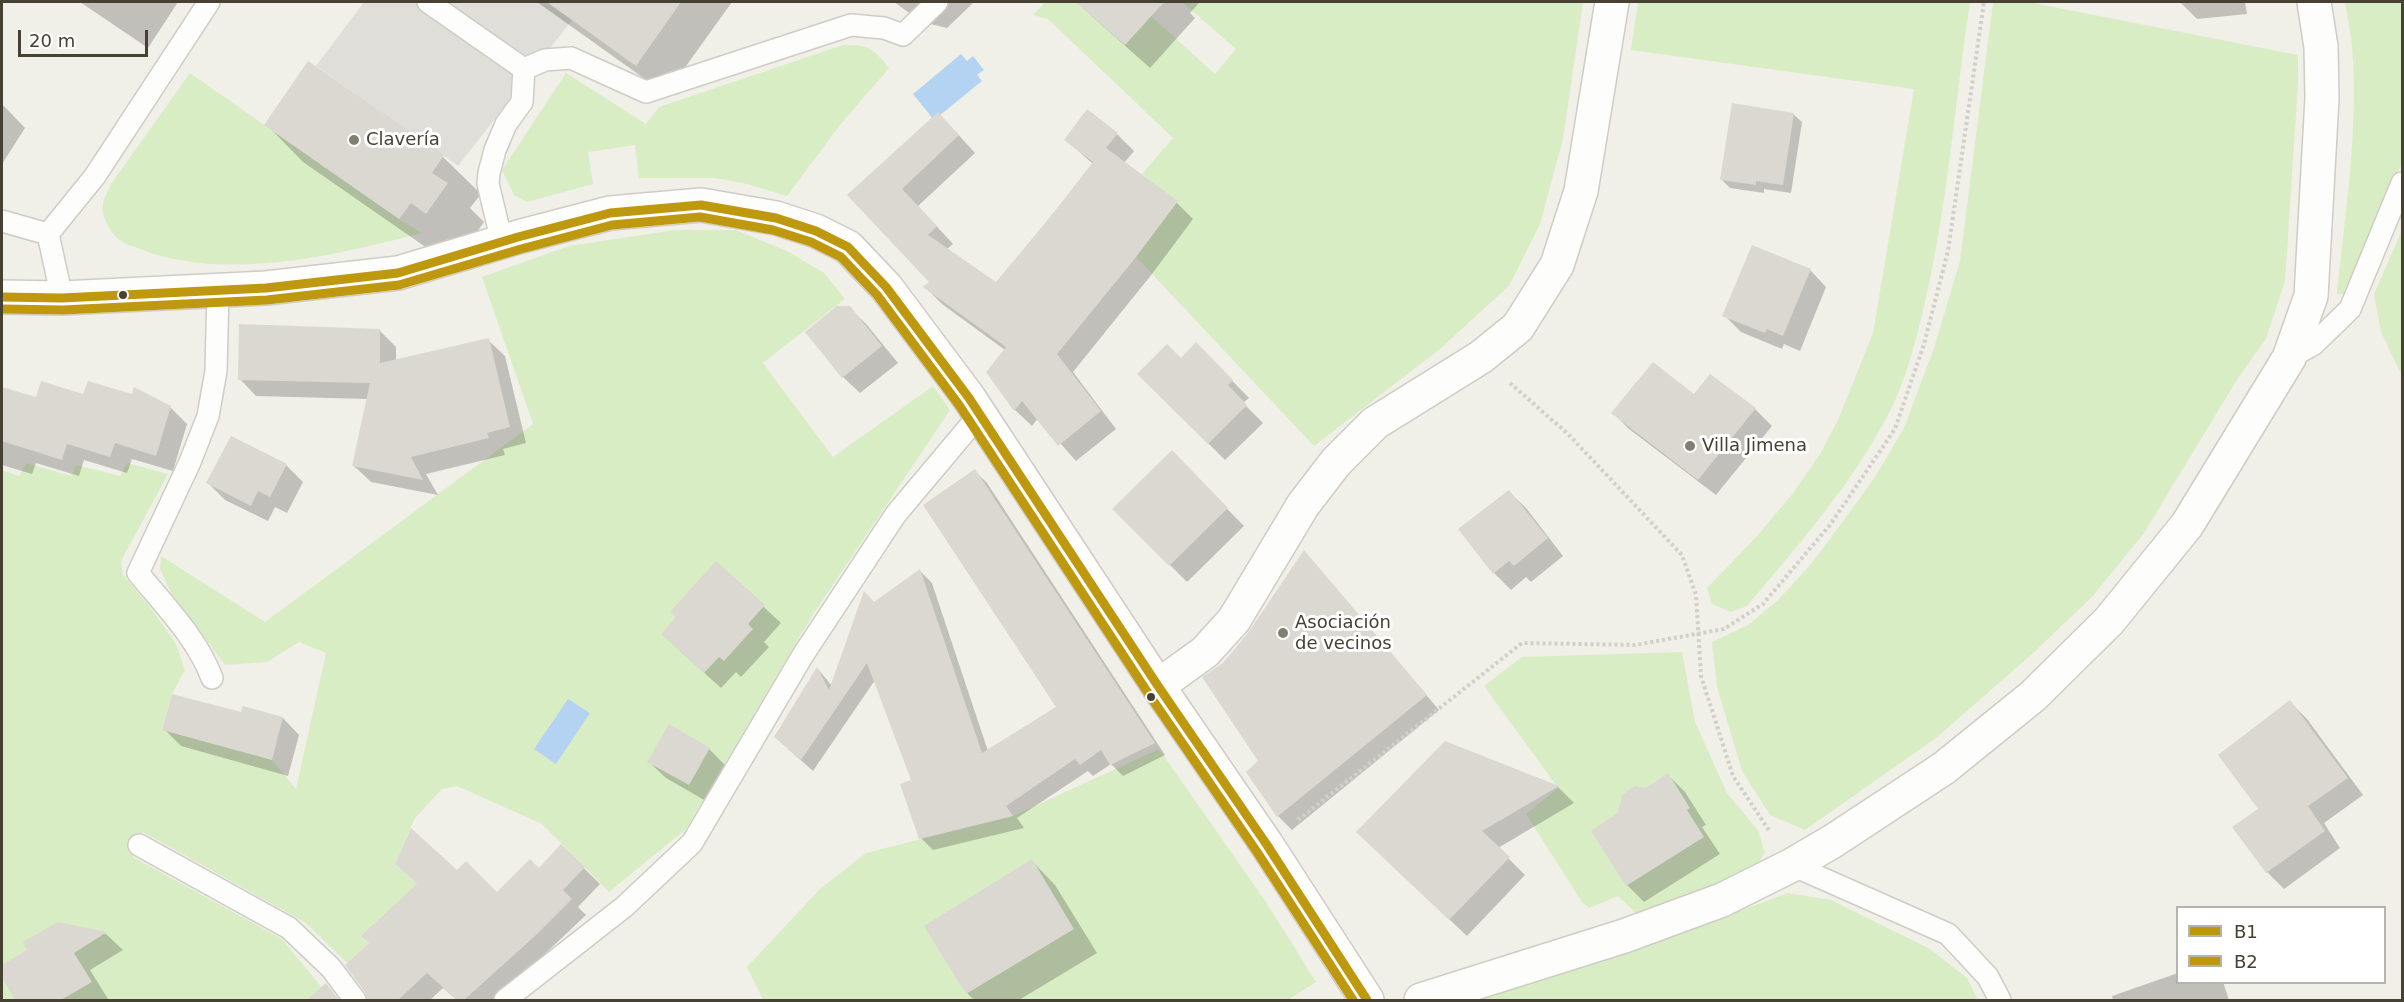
<!DOCTYPE html>
<html>
<head>
<meta charset="utf-8">
<style>
  body { margin:0 }
  #map { position:relative; width:2404px; height:1002px; overflow:hidden; background:#f0efe8; font-family:"DejaVu Sans",sans-serif }
  canvas { display:block }
  .frame { position:absolute; inset:0; border:3px solid #464133; pointer-events:none }
  .legend { position:absolute; left:2176px; top:906px; width:210px; height:78px; box-sizing:border-box; background:#fff; border:2px solid #b5b3ad; margin:0; padding:8px 10px; list-style:none; font-size:18px; color:#464133 }
  .legend li { display:flex; align-items:center; gap:12px; height:30px }
  .legend b { width:30px; border:2px solid #b5b3ad }
  .scale { position:absolute; left:18px; top:30px; width:130px; height:27px; box-sizing:border-box; border:3px solid #464133; border-top:0; padding-left:8px; font-size:18px; line-height:21px; white-space:nowrap; color:#464133; -webkit-text-stroke:4px #fff; paint-order:stroke }
</style>
</head>
<body>
<div id="map">
<canvas width="2404" height="1002"></canvas>
<div class="frame"></div>
<ul class="legend">
<li><b style="height:8px;background:#be980f"></b>B1</li>
<li><b style="height:8px;background:#be980f"></b>B2</li>
</ul>
<div class="scale">20 m</div>
</div>
<script>
const c = document.querySelector('canvas').getContext('2d');
c.lineJoin = 'round';
function paint(path, color) {
  c.fillStyle = color;
  c.fill(path, 'evenodd');
}
function stroke(path, color, width, dash) {
  c.strokeStyle = color;
  c.lineWidth = width;
  c.lineCap = dash ? 'butt' : 'round';
  c.setLineDash(dash || []);
  c.stroke(path);
}
function drawText(font, color, halo, rows, align = 'center') {
  c.font = font + ' "DejaVu Sans",sans-serif';
  c.lineWidth = 6;
  c.setLineDash([]);
  c.textBaseline = 'middle';
  c.strokeStyle = halo;
  c.fillStyle = color;
  for (const [text, x, y, turn = 0] of rows) {
    c.save();
    c.translate(x, y);
    c.rotate((+turn || 0) * Math.PI / 180);
    c.textAlign = isNaN(turn) ? turn : align;
    if (halo) c.strokeText(text, 0, 0);
    c.fillText(text, 0, 0);
    c.restore();
  }
}
const green = new Path2D(`
  M 1045,2 L 1076,2 L 1125,45 L 1151,16 L 1215,74 L 1236,49 L 1182,2 L 1583,2 L 1563,139 L 1540,224 L 1509,286 L 1440,349 L 1314,446 L 1136,257 L 1177,202 L 1142,174 L 1173,138 L 1048,19 L 1033,15 Z
  M 1638,2 L 1970,2 C 1955,101 1948,203 1925,302 C 1917,336 1908,373 1893,405 C 1856,480 1800,543 1747,606 L 1731,612 L 1712,604 L 1707,588 L 1758,535 L 1794,492 L 1820,454 L 1838,420 L 1873,333 L 1914,89 L 1631,50 Z
  M 1993,2 L 2028,2 L 2298,55 L 2298,84 L 2285,281 L 2266,339 L 2238,378 L 2144,533 L 2092,597 L 2031,655 L 1936,738 L 1805,830 L 1770,815 L 1742,771 L 1717,687 L 1712,642 L 1748,625 L 1778,600 L 1811,564 L 1841,524 L 1875,477 L 1904,428 L 1934,348 L 1960,261 Z
  M 2345,2 L 2402,2 L 2402,163 L 2343,294 L 2337,294 C 2345,213 2359,129 2352,47 C 2351,32 2347,16 2345,2 Z
  M 843,45 C 869,45 872,47 889,68 L 840,125 L 787,196 L 747,184 L 715,178 L 639,178 L 635,145 L 588,152 L 593,184 L 527,202 L 514,195 L 502,170 L 566,73 L 646,124 L 659,107 Z
  M 190,73 L 399,219 L 422,233 C 337,255 222,283 138,248 C 132,246 125,244 121,241 C 111,234 101,217 103,205 C 103,198 109,190 111,184 Z
  M 675,230 L 736,230 L 789,252 L 824,273 L 845,299 L 763,363 L 833,457 L 933,386 L 950,410 L 812,616 L 686,829 L 609,892 L 542,824 L 457,786 L 442,789 L 415,818 L 395,864 L 421,888 L 362,937 L 369,943 L 347,963 L 306,923 L 143,832 L 133,857 L 282,939 L 332,1000 L 2,1000 L 2,470 L 19,476 L 26,463 L 71,476 L 76,465 L 120,476 L 127,463 L 168,474 L 121,561 L 123,575 L 150,607 L 176,644 L 185,670 L 172,694 L 162,729 L 272,760 L 296,789 L 326,653 L 299,642 L 267,662 L 225,665 L 171,593 L 160,569 L 161,556 L 265,622 L 533,424 L 482,277 L 569,246 Z
  M 2402,230 L 2402,376 L 2381,332 L 2374,294 Z
  M 1682,652 L 1695,722 L 1727,793 L 1758,830 L 1765,853 L 1751,872 L 1639,916 L 1618,896 L 1589,908 L 1582,902 L 1526,814 L 1558,788 L 1484,686 L 1522,657 Z
  M 1159,749 L 1266,902 L 1316,982 L 1288,1000 L 763,1000 L 747,967 L 820,889 L 866,853 L 1013,816 Z
  M 1788,893 L 1831,900 L 1930,949 L 1967,978 L 1978,1000 L 1473,1000 L 1742,910 Z`);
const parking = new Path2D(`
  M 364,2 L 546,2 L 572,20 L 458,166 L 316,66 Z`);
const water = new Path2D(`
  M 961,54 L 967,61 L 973,56 L 984,70 L 977,75 L 982,81 L 934,120 L 913,94 Z
  M 568,699 L 590,713 L 556,764 L 534,749 Z`);
const shadow = new Path2D(`
  M 80,2 L 178,2 L 148,48 Z
  M 537,2 L 732,2 L 666,94 Z
  M 894,2 L 974,2 L 947,28 L 922,22 Z
  M 1076,2 L 1200,2 L 1190,13 L 1195,18 L 1150,68 Z
  M 2180,2 L 2245,2 L 2247,14 L 2197,19 Z
  M 309,63 L 443,157 L 481,194 L 470,208 L 484,222 L 464,250 L 448,239 L 437,255 L 303,162 L 266,124 Z
  M 2,104 L 25,128 L 2,164 Z
  M 1087,111 L 1117,134 L 1134,151 L 1124,163 L 1177,203 L 1193,219 L 1152,274 L 1073,372 L 1116,429 L 1076,461 L 1038,418 L 1032,426 L 1015,410 L 988,372 L 1005,350 L 942,304 L 925,287 L 931,282 L 849,195 L 955,131 L 975,153 L 918,206 L 953,244 L 947,249 L 997,284 L 1093,164 L 1066,140 Z
  M 1793,114 L 1802,122 L 1791,193 L 1764,189 L 1764,193 L 1730,188 L 1722,180 Z
  M 1810,270 L 1826,287 L 1800,351 L 1784,344 L 1782,349 L 1741,332 L 1724,315 Z
  M 850,308 L 867,325 L 898,363 L 860,393 L 843,377 Z
  M 379,330 L 396,347 L 396,361 L 488,340 L 505,356 L 526,443 L 503,449 L 505,455 L 426,474 L 438,495 L 371,482 L 354,466 L 368,399 L 256,396 L 240,379 Z
  M 1196,344 L 1249,398 L 1243,403 L 1263,423 L 1225,460 L 1139,374 L 1181,360 Z
  M 2,388 L 37,399 L 84,396 L 170,407 L 187,424 L 173,471 L 132,459 L 127,473 L 84,460 L 79,476 L 36,463 L 32,474 L 2,465 Z
  M 1695,396 L 1755,409 L 1772,426 L 1716,495 L 1629,429 L 1613,413 Z
  M 1172,453 L 1244,526 L 1187,582 L 1114,509 Z
  M 286,465 L 303,482 L 287,513 L 275,507 L 268,521 L 225,500 L 208,483 Z
  M 975,471 L 987,483 L 1165,755 L 1123,776 L 1111,764 L 1093,776 L 1088,771 L 1017,818 L 1024,828 L 933,850 L 921,838 L 913,781 L 875,680 L 813,771 L 788,749 L 818,669 L 832,686 L 874,603 L 920,571 L 932,583 L 988,751 L 1058,708 Z
  M 1509,492 L 1526,508 L 1563,556 L 1531,582 L 1526,577 L 1511,590 L 1494,573 Z
  M 1304,552 L 1439,710 L 1292,830 L 1278,816 L 1248,772 L 1260,762 L 1249,633 Z
  M 716,563 L 781,623 L 764,642 L 769,647 L 741,677 L 736,672 L 721,688 L 680,651 L 678,617 Z
  M 2290,702 L 2307,719 L 2363,795 L 2324,823 L 2340,848 L 2284,889 L 2267,872 L 2260,809 Z
  M 242,714 L 283,718 L 299,735 L 288,776 L 181,746 L 164,729 Z
  M 670,726 L 709,749 L 726,766 L 706,801 L 666,778 L 649,762 Z
  M 1446,743 L 1558,787 L 1574,803 L 1498,848 L 1525,875 L 1467,936 L 1375,849 Z
  M 1668,775 L 1685,792 L 1706,825 L 1702,827 L 1720,854 L 1644,902 L 1627,885 L 1619,814 Z
  M 561,846 L 600,884 L 578,907 L 586,915 L 496,1000 L 457,1000 L 443,988 L 430,1000 L 388,1000 L 365,979 L 457,873 L 497,894 L 539,870 Z
  M 1032,861 L 1055,885 L 1097,953 L 1019,1000 L 974,1000 L 967,993 Z
  M 58,923 L 106,934 L 123,950 L 90,970 L 108,999 L 17,1000 L 2,974 L 2,967 L 29,951 Z
  M 2178,973 L 2178,982 L 2223,982 L 2229,1000 L 2113,1000 L 2112,996 Z`);
const building = new Path2D(`
  M 547,2 L 681,2 L 636,66 Z
  M 1076,2 L 1164,2 L 1125,45 Z
  M 308,61 L 444,155 L 432,173 L 448,183 L 426,214 L 411,203 L 399,219 L 264,125 Z
  M 1732,103 L 1794,113 L 1783,185 L 1756,181 L 1756,185 L 1720,180 Z
  M 1087,109 L 1118,133 L 1106,148 L 1178,201 L 1136,257 L 1057,354 L 1101,411 L 1058,446 L 1022,401 L 1014,411 L 986,372 L 1006,347 L 923,287 L 929,282 L 847,195 L 938,112 L 959,135 L 902,189 L 937,226 L 928,235 L 996,282 L 1051,216 L 1093,162 L 1064,140 Z
  M 1752,245 L 1811,269 L 1783,336 L 1767,329 L 1765,333 L 1722,316 Z
  M 837,306 L 850,306 L 882,346 L 842,378 L 805,332 Z
  M 239,324 L 380,329 L 380,363 L 489,338 L 510,427 L 487,433 L 489,438 L 411,457 L 423,480 L 352,466 L 370,383 L 238,380 Z
  M 1196,342 L 1233,380 L 1228,385 L 1247,405 L 1208,444 L 1137,374 L 1167,344 L 1181,358 Z
  M 1653,362 L 1694,394 L 1710,374 L 1756,408 L 1698,480 L 1611,413 Z
  M 41,381 L 83,394 L 88,381 L 132,394 L 134,387 L 171,406 L 156,456 L 115,443 L 110,457 L 67,444 L 62,460 L 2,441 L 2,387 L 36,397 Z
  M 231,436 L 287,464 L 270,497 L 258,491 L 251,506 L 206,483 Z
  M 1172,450 L 1228,508 L 1169,566 L 1112,509 Z
  M 975,469 L 1155,743 L 1110,765 L 1101,750 L 1080,765 L 1075,759 L 1006,806 L 1013,816 L 919,839 L 900,784 L 911,780 L 867,663 L 801,760 L 774,737 L 817,667 L 829,690 L 864,591 L 874,602 L 920,569 L 982,753 L 1056,707 L 923,505 Z
  M 1509,490 L 1548,538 L 1514,566 L 1509,561 L 1493,574 L 1458,529 Z
  M 1304,550 L 1427,695 L 1277,817 L 1246,772 L 1258,761 L 1202,677 L 1223,663 L 1248,633 Z
  M 716,561 L 765,605 L 748,624 L 753,629 L 724,661 L 719,657 L 704,673 L 661,634 L 676,617 L 670,612 Z
  M 172,694 L 241,712 L 243,706 L 283,717 L 272,760 L 162,730 Z
  M 2290,700 L 2348,778 L 2308,806 L 2325,831 L 2266,873 L 2232,827 L 2258,809 L 2218,755 Z
  M 669,724 L 710,748 L 689,785 L 647,762 Z
  M 1445,741 L 1559,786 L 1482,831 L 1510,857 L 1449,920 L 1356,832 Z
  M 1668,773 L 1690,808 L 1687,810 L 1704,837 L 1626,886 L 1591,831 L 1618,813 L 1622,795 L 1635,786 L 1646,788 Z
  M 411,828 L 457,870 L 466,861 L 497,892 L 530,859 L 539,868 L 561,844 L 585,867 L 563,890 L 572,899 L 535,936 L 464,1000 L 457,1000 L 427,973 L 398,1000 L 367,1000 L 365,992 L 345,965 L 369,943 L 361,936 L 417,884 L 395,864 Z
  M 1032,859 L 1074,929 L 966,994 L 924,926 Z
  M 58,922 L 107,932 L 74,953 L 92,982 L 61,1000 L 15,1000 L 2,977 L 2,965 L 27,950 L 23,942 Z
  M 326,983 L 339,1000 L 307,1000 Z`);
const path = new Path2D(`
  M 1510,383 L 1568,434 L 1682,555 L 1696,595 L 1701,676 L 1733,776 L 1770,832
  M 1298,820 L 1522,643 L 1635,645 L 1724,629 L 1763,604 L 1830,525 L 1895,429 L 1924,344 L 1948,251 L 1984,2`);
const lane = new Path2D(`
  M 428,2 L 524,69
  M 524,69 L 545,60 L 571,58 L 646,92 L 851,25 L 884,28 L 903,35 L 937,2
  M 2,221 L 48,234 L 62,298
  M 48,234 L 95,176 L 209,2
  M 502,242 L 488,184 L 489,173 L 495,150 L 506,124 L 522,102 L 524,69
  M 2289,358 L 2314,344 L 2350,309 L 2402,183
  M 212,678 C 197,638 165,606 138,573 L 190,462 L 208,416 L 216,371 L 218,290
  M 139,845 L 289,928 L 331,968 L 355,1000
  M 1792,865 L 1948,934 L 1988,977 L 2000,1000
  M 505,1000 L 624,907 L 692,843 L 803,655 L 896,514 L 980,414`);
const street = new Path2D(`
  M 2,297 L 62,298 L 266,288 L 398,273 L 518,237 L 610,213 L 701,205 L 776,218 L 816,231 L 848,247 L 886,287 L 969,398 L 1158,686 L 1267,845 L 1367,1000
  M 1158,686 L 1205,652 L 1234,620 L 1303,505 L 1336,462 L 1375,423 L 1481,357 L 1518,327 L 1557,265 L 1581,191 L 1612,2
  M 1421,1000 L 1624,936 L 1722,900 L 1792,865 L 1833,841 L 1944,768 L 2033,696 L 2109,621 L 2187,525 L 2289,358 L 2311,296 L 2322,98 L 2321,47 L 2314,2`);
const bus1 = new Path2D(`
  M 2,297 L 62,298 L 266,288 L 398,273 L 518,237 L 610,213 L 701,205 L 776,218 L 816,231 L 848,247 L 886,287 L 969,398 L 1158,686 L 1267,845 L 1367,1000`);
const bus2 = new Path2D(`
  M 2,309 L 63,310 L 267,300 L 399,285 L 521,249 L 612,225 L 700,217 L 773,230 L 811,242 L 841,257 L 877,295 L 959,405 L 1148,693 L 1257,852 L 1353,1000`);
const markers = [
  [354,140,6,"#827e72"],
  [123,295,5,"#464133"],
  [1690,446,6,"#827e72"],
  [1283,633,6,"#827e72"],
  [1151,697,5,"#464133"]
];
const poiNames = [
  ["Clavería",366,140],
  ["Villa Jimena",1702,446],
  ["Asociación",1295,623],
  ["de vecinos",1295,644]
];
paint(green, '#d9edc5');
paint(parking, '#dfded8');
paint(water, '#b4d3f2');
paint(shadow, '#0003');
paint(building, '#dad8d0');
stroke(lane, '#ceccc5', 24);
stroke(street, '#ceccc5', 36);
stroke(path, '#d1cfc9', 4, [3, 3]);
stroke(lane, '#fdfdfc', 21);
stroke(street, '#fdfdfc', 33);
stroke(bus1, '#be980f', 9);
stroke(bus2, '#be980f', 9);
for (const [x, y, r, color] of markers) {
  const dot = new Path2D();
  dot.arc(x, y, r, 0, 2 * Math.PI);
  c.fillStyle = color;
  c.fill(dot);
  stroke(dot, '#fff', 2);
}
drawText('18px', '#464133', '#fff', poiNames, 'left');
</script>
</body>
</html>
